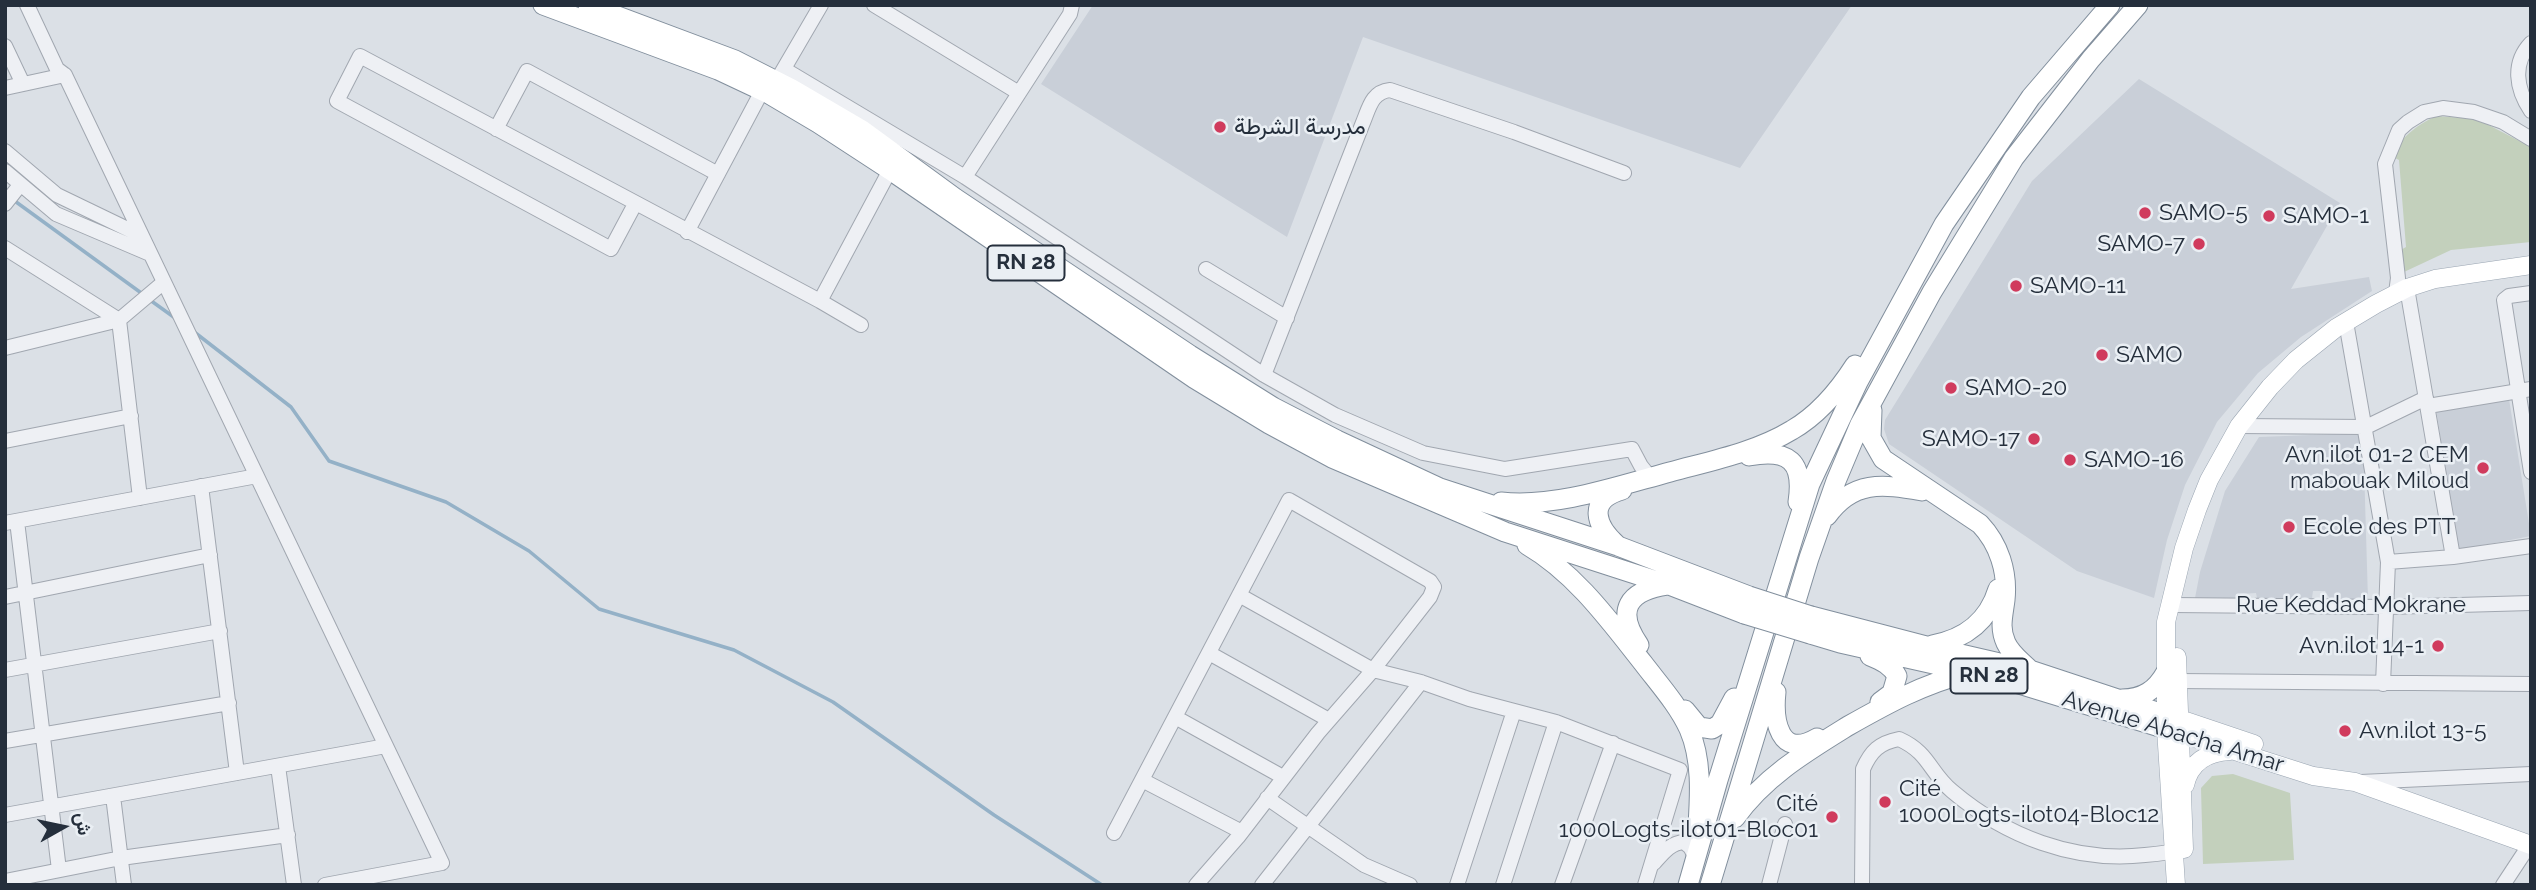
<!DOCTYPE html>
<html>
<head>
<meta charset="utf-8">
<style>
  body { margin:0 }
  #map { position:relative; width:2536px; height:890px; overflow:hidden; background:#dbe0e6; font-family:Raleway,Vazirmatn,sans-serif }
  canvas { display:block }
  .frame { position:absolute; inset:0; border:7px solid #252f3c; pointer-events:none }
  .north { position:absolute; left:28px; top:792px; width:70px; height:70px; -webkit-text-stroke:5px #eaeff4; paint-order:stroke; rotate:81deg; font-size:19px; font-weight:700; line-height:28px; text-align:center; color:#252f3c }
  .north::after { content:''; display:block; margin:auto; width:24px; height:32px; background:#252f3c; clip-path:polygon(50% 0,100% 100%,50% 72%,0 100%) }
</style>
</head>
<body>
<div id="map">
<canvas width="2536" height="890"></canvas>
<div class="frame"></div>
<div class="north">ش</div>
</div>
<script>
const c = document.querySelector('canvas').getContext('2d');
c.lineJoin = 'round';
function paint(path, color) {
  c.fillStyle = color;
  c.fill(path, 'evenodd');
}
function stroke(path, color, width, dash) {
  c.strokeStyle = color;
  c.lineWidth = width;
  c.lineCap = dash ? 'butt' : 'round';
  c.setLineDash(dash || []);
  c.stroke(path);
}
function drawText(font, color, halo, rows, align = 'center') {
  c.font = font + ' Raleway,Vazirmatn,sans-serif';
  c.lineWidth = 5;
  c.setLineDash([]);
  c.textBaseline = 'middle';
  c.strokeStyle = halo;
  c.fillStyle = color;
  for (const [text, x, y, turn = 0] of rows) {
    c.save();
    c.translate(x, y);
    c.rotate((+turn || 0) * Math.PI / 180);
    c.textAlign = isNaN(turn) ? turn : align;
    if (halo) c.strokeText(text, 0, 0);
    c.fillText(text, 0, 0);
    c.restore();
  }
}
const built = new Path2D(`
  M 1093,5 L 1852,5 L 1740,168 L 1363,37 L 1287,237 L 1041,84 Z
  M 2139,79 L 2340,203 L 2291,289 L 2369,277 L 2372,291 L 2301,337 L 2258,373 L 2217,422 L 2185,485 L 2167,540 L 2154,598 L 2077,571 L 1889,444 L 1884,429 L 1885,420 L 2032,181 Z
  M 2509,399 L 2531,536 L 2458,550 L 2436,409 Z
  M 2363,433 L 2368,600 L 2330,599 L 2325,591 L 2313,591 L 2312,598 L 2257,598 L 2256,593 L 2240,594 L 2239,599 L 2195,598 L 2200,572 L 2225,491 L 2259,437 Z`);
const green = new Path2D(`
  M 2436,116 L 2477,119 L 2531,147 L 2531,242 L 2451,250 L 2404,272 L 2399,251 L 2406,247 L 2399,160 L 2391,156 C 2403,136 2414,127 2436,116 Z
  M 2233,774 L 2290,793 L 2294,860 L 2203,864 L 2201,788 L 2212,776 Z`);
const stream = new Path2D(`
  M 12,199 L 144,295
  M 150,300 L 175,318
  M 193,331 L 291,407 L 329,461 L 446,502 L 529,551 L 599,609 L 734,650 L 833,702 L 994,815 L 1102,885`);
const minor = new Path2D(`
  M 27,5 L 57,69 L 65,75
  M 874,5 L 1019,93
  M 2531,43 C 2512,63 2516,89 2531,111
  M 5,46 L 23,84
  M 784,69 L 965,177 L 1264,375 L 1335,415 L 1423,453 L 1505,469 L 1632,449 L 1641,466 L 1650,477
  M 779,77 L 821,5
  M 5,88 L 65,75 L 442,863 L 325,885
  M 496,129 L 527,71 L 718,174
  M 5,151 L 57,195 L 142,236
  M 5,171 L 56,214 L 150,254
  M 965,177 L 1070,14 L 1072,5
  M 5,204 L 20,185
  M 635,204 L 611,249 L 337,101 L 360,56 L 820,301 L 861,325
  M 687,232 L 762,91
  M 5,248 L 119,320 L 140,498
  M 1206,269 L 1287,318
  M 2407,288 L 2453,557
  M 2396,293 L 2398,278 L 2385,164 L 2399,130 L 2408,122 L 2424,112 L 2443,108 L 2474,112 L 2503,122 L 2531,139
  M 2531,293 L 2509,296 L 2504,300 L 2531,472
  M 820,301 L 890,170
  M 2346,322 L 2388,562 L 2383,684
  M 5,348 L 119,320 L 164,282
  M 1264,375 L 1362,125 C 1369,109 1371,92 1390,90 L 1514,132 L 1624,173
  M 2428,406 L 2531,389
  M 2239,426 L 2366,427 L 2426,398
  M 5,441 L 131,416
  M 201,486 L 237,773
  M 17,521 L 59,870
  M 5,523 L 257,476
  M 2388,562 L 2453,557 L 2531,546
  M 1239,595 L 1373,670 L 1421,682 L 1469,699 L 1556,722 L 1680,770 L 1645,885
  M 5,597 L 210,555
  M 2172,605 L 2387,607 L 2531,603
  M 1209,653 L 1329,720
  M 5,670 L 220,631
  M 2178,681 L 2531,684
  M 1175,717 L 1283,777
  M 5,741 L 229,703
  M 278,766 L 294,885
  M 1142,780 L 1242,832
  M 2361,782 L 2531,774
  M 113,796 L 124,885
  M 1267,798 L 1364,865 L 1410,885
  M 5,815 L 386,746
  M 1114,833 L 1289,500 L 1430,581 L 1434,587 L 1430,597 L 1373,670 L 1318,733 L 1238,837 L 1196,885
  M 1654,863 C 1663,853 1670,843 1684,842 L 1690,847 L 1696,858
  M 5,881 L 121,858 L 288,835
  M 1262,885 L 1421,682
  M 1457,885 L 1514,711
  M 1503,885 L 1556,722
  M 1562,885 L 1613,743
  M 1769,885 L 1785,824
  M 1862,885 L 1863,769 C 1871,751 1879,743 1899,739 C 1930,753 1929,772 1952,791 C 2005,836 2074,863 2145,855 C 2158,854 2170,853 2182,849
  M 2503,885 L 2530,844`);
const major = new Path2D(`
  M 2177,657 L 2184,849
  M 2171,716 L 2254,744
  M 2166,729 L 2313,776 L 2355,782 L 2531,845
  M 2185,785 C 2190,762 2207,752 2230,751
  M 2176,885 L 2166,729 L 2166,622 L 2184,548 L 2197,510 L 2209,480 L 2239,426 L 2270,387 L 2296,360 L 2336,328 L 2376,304 L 2407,288 L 2435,279 L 2531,265`);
const highway = new Path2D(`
  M 543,5 L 718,70 L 769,94 L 818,123 L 890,170 L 1195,379 L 1269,424 L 1332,458 L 1505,532 L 1669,585 L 1744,614
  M 588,5 L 735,60 L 792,89 L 862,130 L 955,198 L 1190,355 L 1273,407 L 1337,440 L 1440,488 L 1618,546 L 1749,596
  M 1872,410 L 1871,438 L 1883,459 L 1980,524 C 1999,544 2008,572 2005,600 C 2003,616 1999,628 2006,643 C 2011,654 2020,660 2028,668
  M 1749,456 C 1789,449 1804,461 1798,502
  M 1501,502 C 1555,508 1618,486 1670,472 C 1710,461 1756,452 1792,430 C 1818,415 1839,390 1855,365
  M 1827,516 C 1853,480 1882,484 1922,491
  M 1527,545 C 1575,573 1609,620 1643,663 C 1659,684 1678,705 1689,729 C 1702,759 1700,794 1698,825
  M 1617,545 C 1596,526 1586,500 1622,490
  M 1811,616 L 1926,646 L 2030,670 L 2166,715
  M 1810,634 L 1840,643 L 2009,681 L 2166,729
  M 1639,645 C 1615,610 1628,591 1667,585
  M 1932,645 C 1965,639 1988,622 1998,589
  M 1870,656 C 1882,661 1891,665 1897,676 L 1892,693 L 1880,702
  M 1776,692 C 1773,720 1779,760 1817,738
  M 2122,699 C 2143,699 2156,690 2166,672
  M 1685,710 L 1699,727 L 1712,729 L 1720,724 L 1734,698
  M 1735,818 C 1764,777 1806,752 1848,726 C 1887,704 1923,684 1967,673
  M 1688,885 L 1718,780 L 1810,484 L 1858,382 L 1944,224 L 2031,97 L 2110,5
  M 1710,885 L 1809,558 L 1836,481 L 1860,424 L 1932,292 L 2014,158 L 2091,59 L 2138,5`);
const highwayBridge = new Path2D(`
  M 1749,596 L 1811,616
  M 1744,614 L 1810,634`);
const markers = [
  [1220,127,7,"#d03b5d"],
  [2145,213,7,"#d03b5d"],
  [2269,216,7,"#d03b5d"],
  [2199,244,7,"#d03b5d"],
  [2016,286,7,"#d03b5d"],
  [2102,355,7,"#d03b5d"],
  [1951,388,7,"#d03b5d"],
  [2034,439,7,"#d03b5d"],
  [2070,460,7,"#d03b5d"],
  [2483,468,7,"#d03b5d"],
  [2289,527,7,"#d03b5d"],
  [2438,646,7,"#d03b5d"],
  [2345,731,7,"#d03b5d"],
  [1885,802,7,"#d03b5d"],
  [1832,817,7,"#d03b5d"]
];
const shields = [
  [1026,263,77],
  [1989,676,77]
];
const shieldNames = [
  ["RN 28",1026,263],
  ["RN 28",1989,676]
];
const poiNames = [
  ["مدرسة الشرطة",1234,127],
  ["SAMO-5",2159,213],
  ["SAMO-1",2283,216],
  ["SAMO-7",2185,244,"right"],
  ["SAMO-11",2030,286],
  ["SAMO",2116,355],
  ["SAMO-20",1965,388],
  ["SAMO-17",2020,439,"right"],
  ["Avn.ilot 01-2 CEM",2469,455,"right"],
  ["mabouak Miloud",2469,481,"right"],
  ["SAMO-16",2084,460],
  ["Ecole des PTT",2303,527],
  ["Avn.ilot 14-1",2424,646,"right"],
  ["Avn.ilot 13-5",2359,731],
  ["Cité",1899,789],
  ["1000Logts-ilot04-Bloc12",1899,815],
  ["Cité",1818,804,"right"],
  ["1000Logts-ilot01-Bloc01",1818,830,"right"]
];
const streetNames = [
  ["Rue Keddad Mokrane",2351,605],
  ["Avenue Abacha Amar",2173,732,17]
];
paint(built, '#c9cfd8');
paint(green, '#c3d0bc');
stroke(stream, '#94b1c7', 3.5);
stroke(minor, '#a1a7b0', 16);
stroke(major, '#9aa5b2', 19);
stroke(highway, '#828f9d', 21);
stroke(minor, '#eef0f4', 14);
stroke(major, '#fff', 18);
stroke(highway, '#fff', 19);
stroke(highwayBridge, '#828f9d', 21, []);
stroke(highwayBridge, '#fff', 19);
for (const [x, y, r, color] of markers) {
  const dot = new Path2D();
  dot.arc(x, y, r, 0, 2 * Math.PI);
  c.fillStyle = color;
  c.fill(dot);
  stroke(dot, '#eaeff4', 2.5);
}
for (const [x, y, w] of shields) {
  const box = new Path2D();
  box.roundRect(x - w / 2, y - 17.5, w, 35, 5);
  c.fillStyle = '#eaeff4';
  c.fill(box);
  stroke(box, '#252f3c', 2);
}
drawText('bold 21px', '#252f3c', null, shieldNames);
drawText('23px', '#252f3c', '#eaeff4', poiNames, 'left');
drawText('23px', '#252f3c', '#eaeff4', streetNames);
</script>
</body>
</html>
